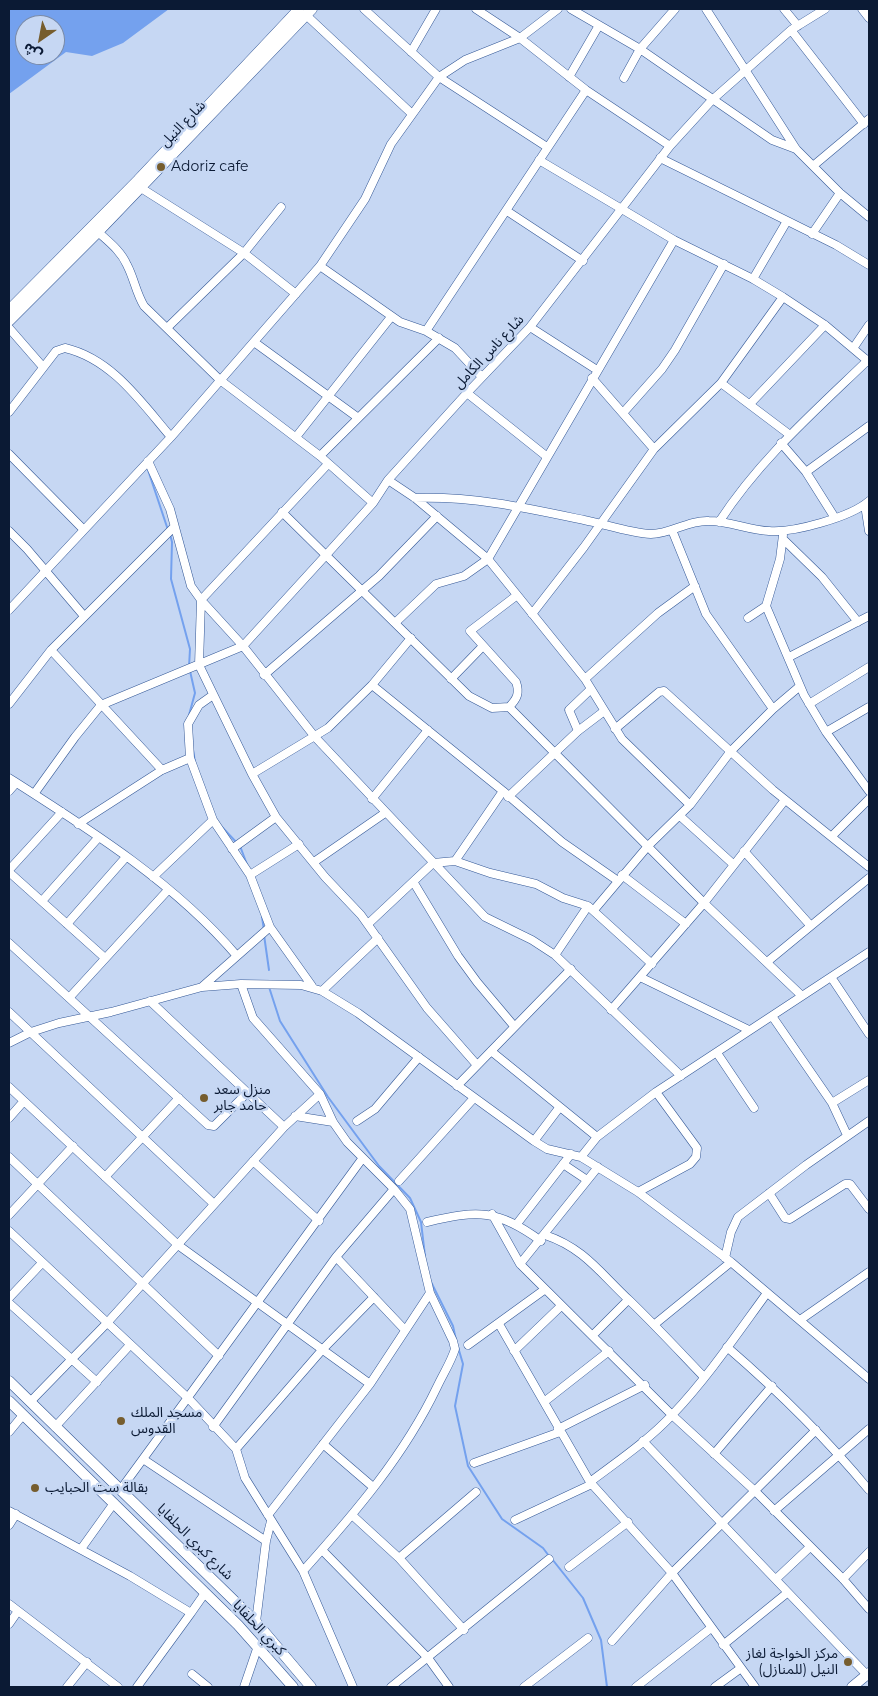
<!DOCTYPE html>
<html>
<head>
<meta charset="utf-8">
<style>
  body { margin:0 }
  #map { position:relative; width:878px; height:1696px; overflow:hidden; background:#c6d7f3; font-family:Montserrat,"Noto Sans Arabic",sans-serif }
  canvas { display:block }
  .frame { position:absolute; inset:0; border:10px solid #0b1a34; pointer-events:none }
  .north { position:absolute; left:15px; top:15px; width:50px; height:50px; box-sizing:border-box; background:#c6d7f3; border:1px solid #7b8ba7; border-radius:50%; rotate:213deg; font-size:14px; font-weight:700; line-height:20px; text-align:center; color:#0b1a34 }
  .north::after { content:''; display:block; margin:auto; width:18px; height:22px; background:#765d2e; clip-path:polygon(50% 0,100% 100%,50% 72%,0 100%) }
</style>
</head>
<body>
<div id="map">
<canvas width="878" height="1696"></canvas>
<div class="frame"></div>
<div class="north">ش</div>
</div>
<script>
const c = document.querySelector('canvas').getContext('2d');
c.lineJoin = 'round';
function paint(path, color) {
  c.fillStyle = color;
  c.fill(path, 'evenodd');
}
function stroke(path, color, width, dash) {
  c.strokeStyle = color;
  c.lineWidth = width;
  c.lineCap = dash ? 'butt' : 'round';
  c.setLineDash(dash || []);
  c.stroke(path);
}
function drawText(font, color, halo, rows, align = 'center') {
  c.font = font + ' Montserrat,"Noto Sans Arabic",sans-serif';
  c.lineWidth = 5;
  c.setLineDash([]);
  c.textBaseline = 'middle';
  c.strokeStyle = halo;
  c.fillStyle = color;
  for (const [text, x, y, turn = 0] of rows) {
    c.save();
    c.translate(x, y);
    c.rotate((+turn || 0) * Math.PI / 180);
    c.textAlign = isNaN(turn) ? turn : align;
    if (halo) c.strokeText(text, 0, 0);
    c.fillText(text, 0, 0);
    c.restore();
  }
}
const water = new Path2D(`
  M 9,9 L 169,9 L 123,43 L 92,56 L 66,52 L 9,94 ZM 25,25 L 55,25 L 55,55 L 25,55 Z`);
const stream = new Path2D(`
  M 148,470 L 168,530
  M 170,534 L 172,542 L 171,579 L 190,649 L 189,667
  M 189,715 L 195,693 L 190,671
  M 193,750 L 195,762
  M 221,826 L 237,843
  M 240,846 L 248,867
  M 262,917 L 264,930
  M 264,935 L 269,970
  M 269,987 L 280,1021 L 328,1097 L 379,1166 L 410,1198 L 421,1222 L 425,1256
  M 430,1280 L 453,1326 L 456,1340
  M 458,1347 L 463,1364 L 455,1406 L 468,1466 L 502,1519 L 543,1548 L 549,1556
  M 552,1559 L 583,1598 L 601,1640 L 607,1687`);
const minor = new Path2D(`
  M 364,9 L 439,77 L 547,147
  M 476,9 L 520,38 L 586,90 L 670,146
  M 571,9 L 640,49 L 772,140 L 796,149
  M 706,9 L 796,149 L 840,193 L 869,217
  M 784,9 L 798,26
  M 862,9 L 869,18
  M 306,15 L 411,113
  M 791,30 L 864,124
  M 411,52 L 436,9
  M 569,77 L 598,27
  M 624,78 L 640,49 L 675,9
  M 660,158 L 836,245 L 869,265
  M 539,160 L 674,240 L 753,279 L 783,297 L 825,325 L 869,362
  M 813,166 L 869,119
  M 141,188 L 244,253 L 296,294
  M 507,211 L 583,261
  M 98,232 C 109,242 121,251 127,265 C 134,278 136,293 144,306 L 220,380 L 320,456 L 373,503
  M 812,234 L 840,193
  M 320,266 L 400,322 L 426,331 L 455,348 L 482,377
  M 753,279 L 787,221
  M 168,327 L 244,253 L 281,207
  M 530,327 L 597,370
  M 9,328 L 43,367
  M 426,331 L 586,90
  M 254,342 L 357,417
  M 854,347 L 869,325
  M 592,378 L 654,449
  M 721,383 L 790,435
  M 467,393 L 546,456
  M 750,404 L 825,325
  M 9,412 L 56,351 L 65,348 C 112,359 141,402 171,437
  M 623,413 L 662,369 L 675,350 L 724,264
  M 296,437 L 391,317
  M 781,443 L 806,472 L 835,518
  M 9,454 L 83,529
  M 320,456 L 439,338
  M 148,461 L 170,509 L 191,586 L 201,600 L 243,646 L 315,737 L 485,917 L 532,940 L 555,955 L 681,1076
  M 328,464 L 201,600 L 199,665 L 252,774 L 276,817 L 325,877 L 361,915 L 427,1008 L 477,1065
  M 806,472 L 869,426
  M 388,480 L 415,498 L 488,559 L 585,679 L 622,739 L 690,805
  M 415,498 C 473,496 527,508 584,520 C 605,524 629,533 651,534 C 671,534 688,520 709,521 C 729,521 749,530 769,531 C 793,533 851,517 869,501
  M 865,505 L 869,531
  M 282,512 L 469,696 L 492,708 L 509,707 C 517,699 520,693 516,682 L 470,631 L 516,596
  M 719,522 C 760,459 814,412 868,360
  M 672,530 L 706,614 L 773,709
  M 9,531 L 27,549 L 84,616
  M 783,539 L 822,577 L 858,622
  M 766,606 L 804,695 L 826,732 L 869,791
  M 9,610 L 171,437 L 320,266 L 365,199 L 391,144 L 439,77 L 465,60 L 520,38 L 558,9
  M 532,614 L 584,547 L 654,449 L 721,383 L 783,297
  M 748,618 L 766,606 L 780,559 L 783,535
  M 395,623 L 436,584 L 464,576 L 488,559 L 674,240
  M 51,650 L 162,770
  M 789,657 L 869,616
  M 264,675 L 379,576 L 437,516
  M 451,679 L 483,646
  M 585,679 L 658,613 L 695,586
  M 372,685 L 503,791 L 562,842 L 618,881
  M 213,695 L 199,705 L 188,724 L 190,758 L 213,820 L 250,875 L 270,927 L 312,986
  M 9,704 L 51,650 L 174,527
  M 809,704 L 869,667
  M 509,707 L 704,903 L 801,995
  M 615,729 L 659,692 L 664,691 L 773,790 L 869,867
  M 578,731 L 569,710 L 591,689
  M 826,732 L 869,707
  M 252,774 L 328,728 L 372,685 L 411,638
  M 9,778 C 89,829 175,883 237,956
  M 9,791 L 16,783
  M 34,794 L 75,737 L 101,705 L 243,646 L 327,554 L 373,503 L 388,480 L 467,393 L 530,327 L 670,146 L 712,100 L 746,70 L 791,30 L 825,9
  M 508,797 L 578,731 L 603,712
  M 372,799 L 428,730
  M 680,816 L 733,864
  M 78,824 L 162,770 L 190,758
  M 832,836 L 869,799
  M 232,849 L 276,817
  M 744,851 L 810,925
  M 455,861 L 503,791
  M 314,862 L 385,813
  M 9,870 L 62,812
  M 9,872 L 105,958
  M 250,875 L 299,844
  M 622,875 L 686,924
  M 153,877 L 213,820
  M 414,883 L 458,956 L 477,982 L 514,1026
  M 42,901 L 98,838
  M 594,910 L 648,846 L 690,805 L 731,751 L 773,709 L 800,686
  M 67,924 L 126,857
  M 368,924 L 433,863 L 455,861 L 490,873 L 536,884 L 563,898 L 588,906 L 652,964
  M 9,943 L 208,1125 L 214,1126 L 248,1092
  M 555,955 L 588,906
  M 767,962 L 869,878
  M 640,977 L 749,1030
  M 831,977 L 869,1034
  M 241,984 L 253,1018 L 320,1094 L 333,1122 L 347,1142 L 394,1189 L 410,1209 L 430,1293 L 453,1341 L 455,1349 C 451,1362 443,1374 437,1387 C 404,1456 354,1514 303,1571
  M 203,986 L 270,927
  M 322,991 L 378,938
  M 69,998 L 168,890
  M 150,1001 L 284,1127
  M 611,1010 L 704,903 L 785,800
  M 9,1012 L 214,1204
  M 772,1016 L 832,1103 L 869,1080
  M 9,1043 L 31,1032 L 59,1023 L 111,1012 L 202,987 L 241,984 L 301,985 L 322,991 L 358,1013 L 534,1141 L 547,1149 L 581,1157 L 638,1192 L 731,1262 L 869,1379
  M 491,1051 L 597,1137
  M 717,1053 L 754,1108
  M 457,1086 L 571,969
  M 9,1087 L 178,1245 L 370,1384
  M 832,1103 L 847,1135
  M 295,1116 L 333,1122
  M 9,1118 L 24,1101
  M 357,1121 L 375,1109 L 419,1057
  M 534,1141 L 559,1108
  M 9,1157 L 219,1356
  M 581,1157 L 597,1137 L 656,1092 L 869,952
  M 253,1161 L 319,1221
  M 563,1164 L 587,1180
  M 598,1167 L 520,1264 L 672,1415 L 756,1492 L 843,1579 L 869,1609
  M 105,1177 L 179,1098
  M 399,1181 L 474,1098
  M 638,1192 L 690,1164 L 696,1157 L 697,1148 L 656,1092
  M 769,1193 L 785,1218 L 790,1219 L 845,1184 L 850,1184 L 869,1209
  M 492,1214 L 520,1264
  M 9,1215 L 73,1146
  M 427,1222 C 478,1210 497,1209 541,1241
  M 516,1225 L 571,1154
  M 9,1231 L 189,1399 L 236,1449 L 245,1478 L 303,1571 L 353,1687
  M 545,1235 C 584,1248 600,1273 629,1300 C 655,1325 679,1351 704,1377
  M 336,1257 L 394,1189
  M 725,1258 L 731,1232 L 738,1217 L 806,1165 L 869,1121
  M 9,1298 L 42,1263
  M 9,1303 L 97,1382
  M 800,1320 L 869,1272
  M 499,1324 L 590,1482 L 672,1573 L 755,1687
  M 655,1324 L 731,1262
  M 593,1335 L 628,1300
  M 468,1345 L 544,1290
  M 727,1347 C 778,1391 826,1438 869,1490
  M 514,1351 L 561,1306
  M 30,1402 L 107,1323 L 284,1127 L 320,1094
  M 544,1402 L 609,1351
  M 55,1427 L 130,1345
  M 213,1427 L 336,1257 L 405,1330
  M 558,1429 L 645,1385
  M 9,1432 L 23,1415
  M 643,1441 L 867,1675
  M 323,1444 L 373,1487
  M 236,1449 L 322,1350 L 374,1297
  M 714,1454 L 772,1386
  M 143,1459 L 266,1541
  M 474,1463 L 560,1432
  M 590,1482 C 618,1461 649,1440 673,1414 C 708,1377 737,1334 767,1293
  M 121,1489 L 362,1159
  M 9,1511 L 130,1576 L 191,1613 L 205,1593
  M 774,1511 L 869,1429
  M 268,1515 L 370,1384 L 430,1293
  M 352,1515 L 399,1558 L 464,1630
  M 515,1520 L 592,1484
  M 9,1525 L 16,1514
  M 81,1549 L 114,1503
  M 322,1550 L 428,1658 L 449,1687
  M 399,1558 L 476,1492
  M 569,1567 L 628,1522
  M 776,1579 L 810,1547
  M 843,1579 L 869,1552
  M 9,1604 L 118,1687
  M 256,1622 L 266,1541 L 271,1521
  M 9,1624 L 18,1611
  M 612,1641 L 672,1573 L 816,1430
  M 723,1645 L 787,1593
  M 192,1674 L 208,1687
  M 67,1687 L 87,1662
  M 137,1687 L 191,1613
  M 244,1687 L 258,1646
  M 391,1687 L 549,1559
  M 524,1687 L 588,1638
  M 636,1687 L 711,1628
  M 715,1687 L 741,1668`);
const major = new Path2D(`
  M 9,310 L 138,180 L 299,9
  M 9,321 L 98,232 L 312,9
  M 9,1381 L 256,1622 L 311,1687
  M 9,1401 L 238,1625 L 293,1687
  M 852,1687 L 869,1673`);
const markers = [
  [161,167,5,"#765d2e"],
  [204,1098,5,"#765d2e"],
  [121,1421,5,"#765d2e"],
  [35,1488,5,"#765d2e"],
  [848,1662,5,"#765d2e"]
];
const streetNames = [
  ["شارع النيل",183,124,-46],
  ["شارع ناس الكامل",489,352,-47],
  ["شارع كبري الحلفايا",195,1542,45],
  ["كبري الحلفايا",259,1628,47]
];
const poiNames = [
  ["Adoriz cafe",171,167],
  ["منزل سعد",214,1090],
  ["حامد جابر",214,1106],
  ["مسجد الملك",131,1413],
  ["القدوس",131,1429],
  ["بقالة ست الحبايب",45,1488],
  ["مركز الخواجة لغاز",838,1654,"right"],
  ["النيل (للمنازل)",838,1670,"right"]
];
paint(water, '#74a1ee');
stroke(stream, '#74a1ee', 2);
stroke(minor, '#345896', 9);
stroke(major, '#345896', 11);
stroke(minor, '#fff', 8);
stroke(major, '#fff', 10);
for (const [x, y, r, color] of markers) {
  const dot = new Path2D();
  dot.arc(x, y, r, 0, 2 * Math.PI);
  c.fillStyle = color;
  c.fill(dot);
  stroke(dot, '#c6d7f3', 2);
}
drawText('14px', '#0b1a34', '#c6d7f3', streetNames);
drawText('14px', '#0b1a34', '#c6d7f3', poiNames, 'left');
</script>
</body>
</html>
